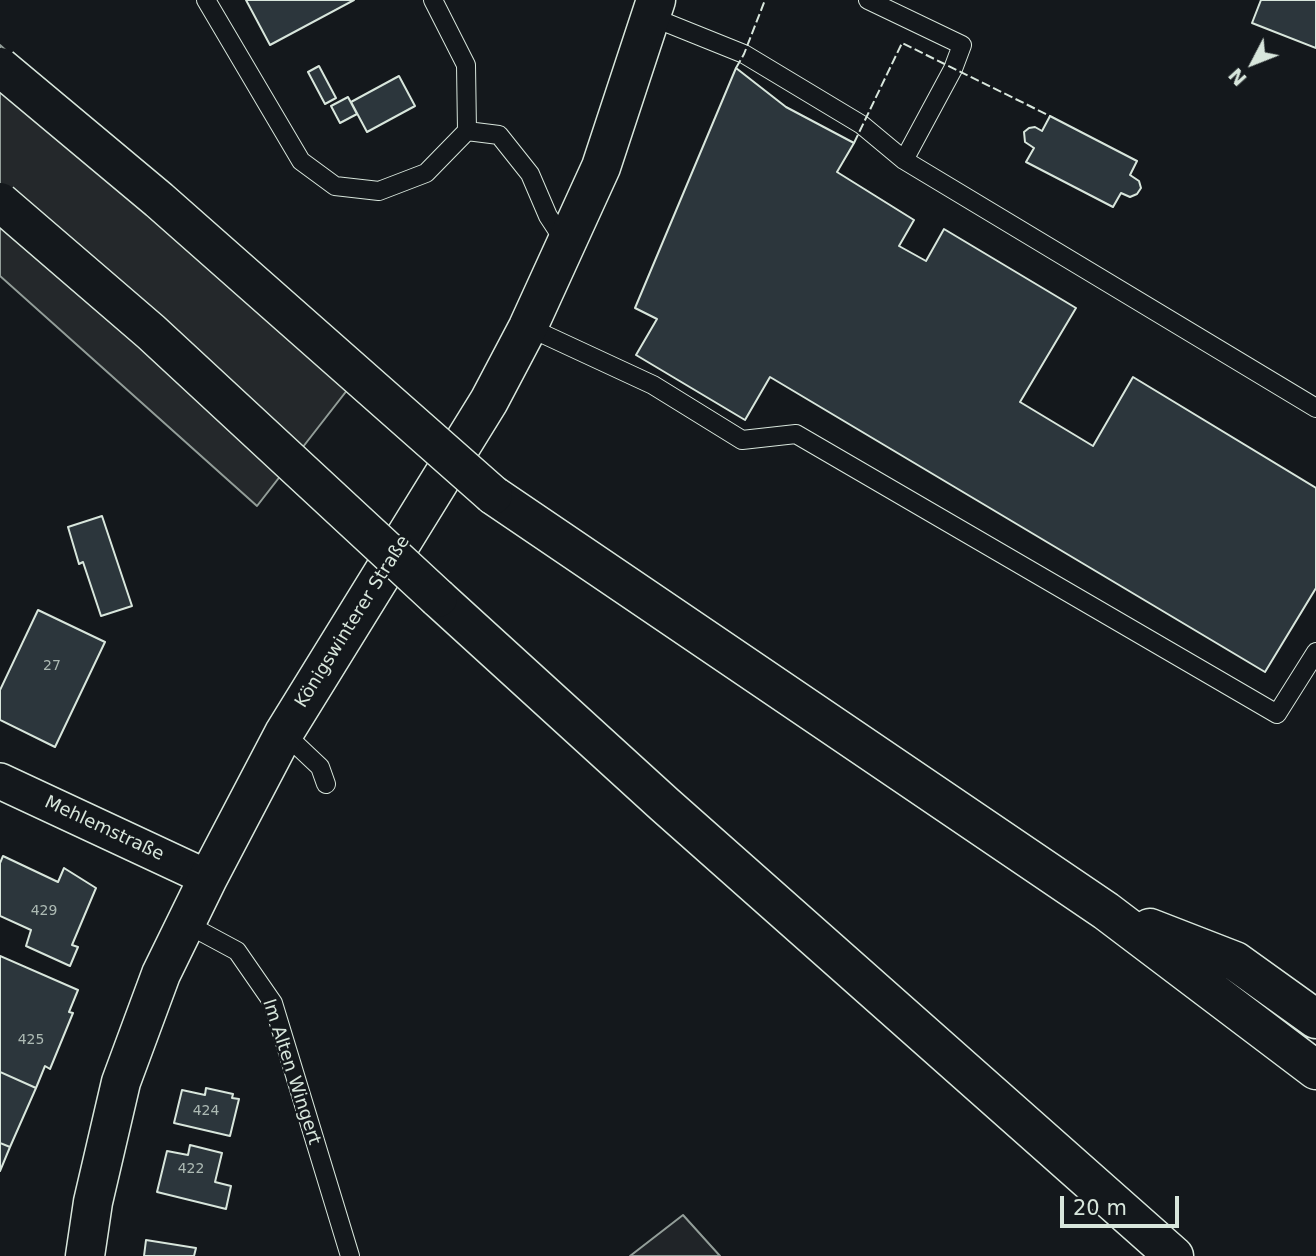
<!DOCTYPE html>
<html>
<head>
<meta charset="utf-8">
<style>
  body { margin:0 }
  #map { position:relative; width:1316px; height:1256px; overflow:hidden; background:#14181c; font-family:"DejaVu Sans",sans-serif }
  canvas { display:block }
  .north { position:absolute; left:1218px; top:28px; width:70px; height:70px; -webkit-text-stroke:5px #14181c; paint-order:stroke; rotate:228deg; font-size:19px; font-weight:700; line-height:28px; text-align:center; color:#d8e6dc }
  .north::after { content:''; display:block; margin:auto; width:24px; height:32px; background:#d8e6dc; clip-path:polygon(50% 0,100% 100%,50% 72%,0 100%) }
  .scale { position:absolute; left:1060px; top:1196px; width:119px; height:32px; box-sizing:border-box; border:4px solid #d8e6dc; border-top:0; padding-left:9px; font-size:21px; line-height:24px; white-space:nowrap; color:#d8e6dc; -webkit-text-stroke:5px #14181c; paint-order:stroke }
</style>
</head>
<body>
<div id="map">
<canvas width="1316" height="1256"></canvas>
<div class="north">N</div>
<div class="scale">20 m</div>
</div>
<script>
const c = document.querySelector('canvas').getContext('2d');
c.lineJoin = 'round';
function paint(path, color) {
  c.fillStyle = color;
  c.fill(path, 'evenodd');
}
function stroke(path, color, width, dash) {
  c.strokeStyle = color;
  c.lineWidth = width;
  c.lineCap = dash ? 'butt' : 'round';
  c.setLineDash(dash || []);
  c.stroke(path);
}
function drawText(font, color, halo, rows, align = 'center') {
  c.font = font + ' "DejaVu Sans",sans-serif';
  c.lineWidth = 5;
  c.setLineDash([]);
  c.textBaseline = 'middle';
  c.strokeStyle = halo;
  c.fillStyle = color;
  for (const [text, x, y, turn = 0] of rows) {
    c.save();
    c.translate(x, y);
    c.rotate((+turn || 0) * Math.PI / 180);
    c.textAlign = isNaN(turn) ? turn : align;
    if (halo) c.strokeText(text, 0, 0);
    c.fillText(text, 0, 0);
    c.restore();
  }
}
const green = new Path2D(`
  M 683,1215 L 720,1256 L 630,1256 Z`);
const parking = new Path2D(`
  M 0,45 L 362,371 L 257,506 L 0,276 Z`);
const building = new Path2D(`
  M 246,0 L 354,0 L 270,45 Z
  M 1261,0 L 1316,0 L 1316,48 L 1252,23 Z
  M 319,66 L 336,98 L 325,104 L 308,72 Z
  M 736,68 L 786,107 L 854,143 L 837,172 L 914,220 L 899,246 L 926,261 L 944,229 L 1076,308 L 1020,402 L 1093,446 L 1133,377 L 1316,488 L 1316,588 L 1265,672 L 770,377 L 745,420 L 636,355 L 657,319 L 635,308 Z
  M 399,76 L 415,106 L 367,132 L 351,102 Z
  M 348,97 L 357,114 L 340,123 L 331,106 Z
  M 1050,116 L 1137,161 L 1130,175 L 1139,181 L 1141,188 L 1137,194 L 1130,197 L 1121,193 L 1113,207 L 1026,162 L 1034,148 L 1025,142 L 1024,132 L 1029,128 L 1035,127 L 1042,131 Z
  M 102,516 L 132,606 L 101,616 L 83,562 L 79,564 L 68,527 Z
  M 38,610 L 105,642 L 55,747 L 0,720 L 0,690 Z
  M 3,856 L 58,882 L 64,868 L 96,888 L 72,945 L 78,947 L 70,966 L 26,946 L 31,930 L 0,916 L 0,863 Z
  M 0,956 L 78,990 L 69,1012 L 73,1013 L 50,1069 L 45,1066 L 36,1088 L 0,1072 Z
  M 0,1072 L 36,1088 L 10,1147 L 0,1143 Z
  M 206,1088 L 233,1094 L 232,1098 L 239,1099 L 230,1136 L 174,1123 L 182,1090 L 205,1095 Z
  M 0,1143 L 10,1147 L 0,1171 Z
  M 190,1145 L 222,1153 L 215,1182 L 231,1186 L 226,1209 L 157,1192 L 167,1151 L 188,1155 Z
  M 146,1240 L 196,1248 L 194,1256 L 144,1256 Z`);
const lane = new Path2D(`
  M 206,0 L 301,161 L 335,186 L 379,191 L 426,173 L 467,131 L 466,65 L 433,0
  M 868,0 L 962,45 L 953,69 L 904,160
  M 652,17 L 744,54 L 862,125 L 904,160 L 1316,408
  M 467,131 L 499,135 L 530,174 L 548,216 L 565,242
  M 528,327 L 653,385 L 742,440 L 796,434 L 1277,714 L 1316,652
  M 284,733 L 320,767 L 326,784
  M 185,923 L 237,951 L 273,1003 L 350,1256`);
const street = new Path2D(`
  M 0,781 L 208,878`);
const secondary = new Path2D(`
  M 85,1256 L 93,1202 L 121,1082 L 161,974 L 208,878 L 284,733 L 489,401 L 528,327 L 601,167 L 656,0`);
const highway = new Path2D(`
  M 493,495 L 1106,911 L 1316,1070
  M 438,598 L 664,804 L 1174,1256
  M 1150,928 L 1235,961 L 1316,1019`);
const highwayBridge = new Path2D(`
  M 0,67 L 159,200 L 493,495
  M 0,202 L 151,332 L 438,598`);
const fence = new Path2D(`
  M 736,68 L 744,54 L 765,0
  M 854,143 L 902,43 L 1050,116`);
const numberNames = [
  ["27",52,666],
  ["429",44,911],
  ["425",31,1040],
  ["424",206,1111],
  ["422",191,1169]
];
const streetNames = [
  ["Königswinterer Straße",353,622,-58],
  ["Mehlemstraße",104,829,25],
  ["Im Alten Wingert",291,1072,72]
];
paint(green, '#202428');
stroke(green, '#939e99', 2);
paint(parking, '#24282b');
stroke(parking, '#939e99', 2);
paint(building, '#2c363c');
stroke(building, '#d8e6dc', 2);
stroke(lane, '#d8e6dc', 20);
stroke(street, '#d8e6dc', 38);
stroke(secondary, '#d8e6dc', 41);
stroke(highway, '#d8e6dc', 41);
stroke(lane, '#14181c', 18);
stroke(street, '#14181c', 35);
stroke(secondary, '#14181c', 38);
stroke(highway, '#14181c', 38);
stroke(highwayBridge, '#d8e6dc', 41, []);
stroke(highwayBridge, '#14181c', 38);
stroke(fence, '#d8e6dc', 2, [9, 3.5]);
drawText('14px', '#adbab4', null, numberNames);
drawText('18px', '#d8e6dc', '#14181c', streetNames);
</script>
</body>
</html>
